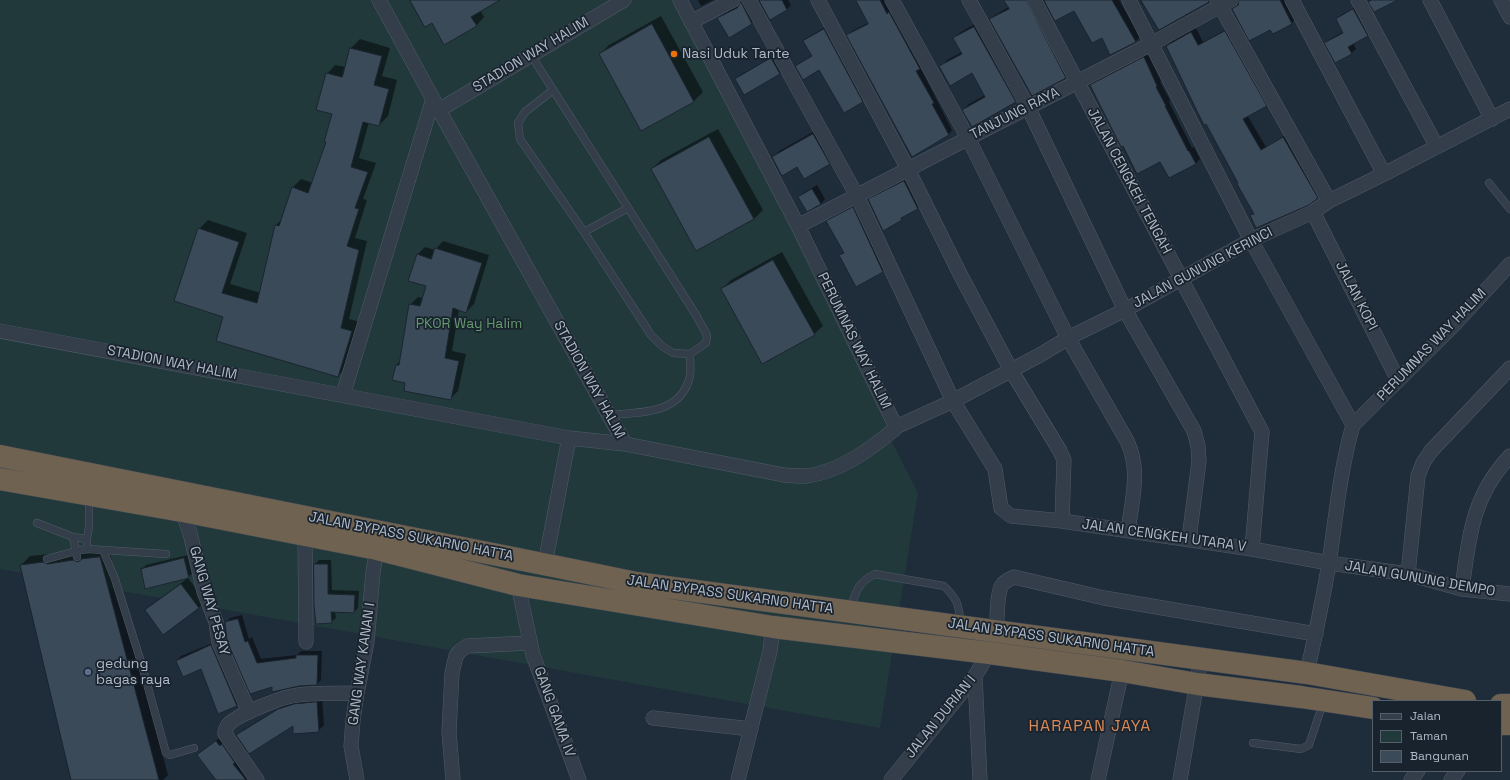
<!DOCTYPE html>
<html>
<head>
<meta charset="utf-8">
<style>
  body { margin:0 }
  #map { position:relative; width:1510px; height:780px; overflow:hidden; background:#1f2c3a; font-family:"Space Grotesk",sans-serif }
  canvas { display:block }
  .legend { position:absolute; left:1372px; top:700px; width:130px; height:72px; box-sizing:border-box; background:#19232e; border:1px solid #555f6b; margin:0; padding:5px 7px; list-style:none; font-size:12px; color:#aeb8c6 }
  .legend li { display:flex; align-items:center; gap:8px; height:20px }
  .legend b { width:20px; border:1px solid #555f6b }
</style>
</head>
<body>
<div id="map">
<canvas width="1510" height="780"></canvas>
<ul class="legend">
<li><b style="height:5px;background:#333e4a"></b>Jalan</li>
<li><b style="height:11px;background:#21393b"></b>Taman</li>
<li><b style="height:11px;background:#3b4a59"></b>Bangunan</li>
</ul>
</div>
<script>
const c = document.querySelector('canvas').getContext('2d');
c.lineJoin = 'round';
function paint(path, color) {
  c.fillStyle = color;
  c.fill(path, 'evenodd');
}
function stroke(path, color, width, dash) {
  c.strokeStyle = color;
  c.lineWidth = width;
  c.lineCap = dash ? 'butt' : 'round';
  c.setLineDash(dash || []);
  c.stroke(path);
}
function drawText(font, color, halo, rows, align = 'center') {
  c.font = font + ' "Space Grotesk",sans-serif';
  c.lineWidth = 3.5;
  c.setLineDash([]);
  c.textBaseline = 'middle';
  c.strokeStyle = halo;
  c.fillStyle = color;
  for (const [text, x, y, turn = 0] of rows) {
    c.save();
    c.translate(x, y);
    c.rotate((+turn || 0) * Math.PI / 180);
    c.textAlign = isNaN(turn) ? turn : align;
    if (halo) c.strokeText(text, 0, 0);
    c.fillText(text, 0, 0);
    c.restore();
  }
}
const green = new Path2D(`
  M 0,0 L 681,0 L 896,410 L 899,420 L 887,432 L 918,493 L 880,728 L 0,569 Z`);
const shadow = new Path2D(`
  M 411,0 L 498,0 L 480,10 L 484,17 L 476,26 L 432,21 Z
  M 698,0 L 713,0 L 701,6 Z
  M 744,0 L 756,19 L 752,23 L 729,36 L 718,18 L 723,14 L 740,5 Z
  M 760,0 L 788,0 L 791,5 L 787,9 L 770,19 Z
  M 856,0 L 889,0 L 924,64 L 920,67 L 952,130 L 948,135 L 848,35 L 852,31 L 868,23 Z
  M 1006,0 L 1031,0 L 1070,73 L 1065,78 L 990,19 L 995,15 L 1009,7 Z
  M 1044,0 L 1119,0 L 1140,37 L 1135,42 L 1102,37 L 1075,9 L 1055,20 Z
  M 1240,0 L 1287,0 L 1296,18 L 1292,23 L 1273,32 L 1271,28 L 1233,9 L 1240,3 Z
  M 1358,6 L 1371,31 L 1367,36 L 1353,43 L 1356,49 L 1351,53 L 1325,43 L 1330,39 L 1343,32 L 1337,19 L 1341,15 Z
  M 661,16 L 703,92 L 694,101 L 642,130 L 600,54 L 609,45 Z
  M 980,21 L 1021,95 L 1015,102 L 963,110 L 969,104 L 985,95 L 973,72 L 941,67 L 947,60 L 962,52 L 954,38 L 961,32 Z
  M 828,25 L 866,97 L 862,101 L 820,69 L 796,66 L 801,62 L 813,55 L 804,41 L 809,37 Z
  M 1196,28 L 1203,42 L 1229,28 L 1270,101 L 1266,106 L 1247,115 L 1266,147 L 1287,134 L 1321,193 L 1317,198 L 1252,216 L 1255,212 L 1167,46 L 1171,42 Z
  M 360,39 L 390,48 L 382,76 L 397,80 L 388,116 L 379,125 L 369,122 L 359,158 L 376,163 L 363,199 L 367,200 L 355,238 L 367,241 L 349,319 L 360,322 L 347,367 L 338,376 L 224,317 L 199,229 L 208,220 L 247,233 L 230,284 L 261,293 L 275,226 L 282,219 L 292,188 L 301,179 L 313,183 L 327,142 L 333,113 L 327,74 L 335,65 L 346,67 L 351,48 Z
  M 1148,54 L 1161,81 L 1160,82 L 1170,100 L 1169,102 L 1192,148 L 1194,147 L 1200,159 L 1196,163 L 1169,177 L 1161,160 L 1091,85 L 1095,81 Z
  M 776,55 L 784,69 L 780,74 L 736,79 L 740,75 Z
  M 820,128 L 836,157 L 829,163 L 797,165 L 773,157 L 779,151 Z
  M 718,129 L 763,210 L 754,219 L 697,250 L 652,169 L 661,160 Z
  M 909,177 L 922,204 L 918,208 L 905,215 L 901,219 L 869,200 L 873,195 Z
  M 817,185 L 825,199 L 821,204 L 800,197 L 804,193 Z
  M 859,202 L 888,265 L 883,271 L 840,256 L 844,251 L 828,221 L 833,215 Z
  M 443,241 L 489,255 L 474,304 L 466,312 L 459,309 L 452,351 L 466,354 L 458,391 L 450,399 L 406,382 L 396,365 L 401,361 L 410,305 L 418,297 L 423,298 L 427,286 L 417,255 L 425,247 L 435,250 Z
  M 782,252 L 823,326 L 814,334 L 722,289 L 731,280 Z
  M 109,549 L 168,775 L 163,780 L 72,780 L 21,565 L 30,556 L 82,551 L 87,554 L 91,550 Z
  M 188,555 L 193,573 L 188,577 L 142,569 L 146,565 Z
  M 319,560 L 331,560 L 332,590 L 359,591 L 358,608 L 354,612 L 335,611 L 336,618 L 331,622 L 315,564 Z
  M 188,578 L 205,601 L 199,607 L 163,633 L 146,610 L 153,604 Z
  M 242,615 L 249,639 L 252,637 L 261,659 L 297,655 L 301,651 L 322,651 L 321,680 L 317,684 L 272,686 L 226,623 L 230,618 Z
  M 215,642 L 241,701 L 237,705 L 201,668 L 177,661 L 181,656 Z
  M 322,697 L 324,725 L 318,731 L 294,725 L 238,736 L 243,730 L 285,704 Z
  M 222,736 L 256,780 L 217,780 L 198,755 Z`);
const building = new Path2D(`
  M 410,0 L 500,0 L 471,17 L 477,26 L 444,45 L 432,23 L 425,27 Z
  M 759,0 L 782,0 L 787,10 L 770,20 Z
  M 856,0 L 880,0 L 887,14 L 889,12 L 920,69 L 916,71 L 934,103 L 932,104 L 949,135 L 912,157 L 846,35 L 868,24 Z
  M 1004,0 L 1026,0 L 1066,78 L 1032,96 L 989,19 L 1009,9 Z
  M 1044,0 L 1112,0 L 1136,42 L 1110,55 L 1102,38 L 1092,43 L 1074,11 L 1055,21 Z
  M 1141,0 L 1209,0 L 1209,2 L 1159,30 Z
  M 1239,0 L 1280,0 L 1292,24 L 1273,34 L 1270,30 L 1249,41 L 1232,9 L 1238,5 Z
  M 1372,0 L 1398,0 L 1374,12 L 1368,2 Z
  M 741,2 L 752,24 L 729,38 L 717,18 L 737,8 Z
  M 1353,9 L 1368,36 L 1348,47 L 1352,54 L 1335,63 L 1324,43 L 1343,33 L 1336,19 Z
  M 652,24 L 694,102 L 641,131 L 599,54 Z
  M 974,27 L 1016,102 L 972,127 L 962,110 L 985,97 L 972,73 L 950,86 L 939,66 L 962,54 L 953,38 Z
  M 824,29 L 863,102 L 844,113 L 819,70 L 803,80 L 795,66 L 812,56 L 803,41 Z
  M 1225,31 L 1267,106 L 1243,119 L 1261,150 L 1283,137 L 1318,198 L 1309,205 L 1256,228 L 1250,215 L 1254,214 L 1237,184 L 1238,183 L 1206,124 L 1204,125 L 1197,111 L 1166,46 L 1191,32 L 1198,45 Z
  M 350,48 L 382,56 L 374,85 L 389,89 L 379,126 L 363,122 L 351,167 L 368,172 L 355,208 L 359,209 L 347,246 L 359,250 L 341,328 L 352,331 L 338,377 L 216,341 L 223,317 L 174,301 L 198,228 L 239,242 L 222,293 L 257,303 L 275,225 L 279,226 L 292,187 L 308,193 L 326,142 L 324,142 L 332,114 L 316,110 L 326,73 L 342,77 Z
  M 1144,57 L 1157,86 L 1156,87 L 1166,106 L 1165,106 L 1188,151 L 1189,151 L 1196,164 L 1169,178 L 1160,162 L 1137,174 L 1123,146 L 1121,147 L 1090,85 Z
  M 771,58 L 780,74 L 744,95 L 735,79 Z
  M 813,134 L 830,164 L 804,179 L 797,167 L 782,176 L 772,157 Z
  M 709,137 L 754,219 L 696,251 L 651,169 Z
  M 904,181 L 918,209 L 901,218 L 902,220 L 883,231 L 868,199 Z
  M 812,189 L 821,204 L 807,212 L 798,197 Z
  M 853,207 L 883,272 L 856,287 L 839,255 L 844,253 L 826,221 Z
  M 435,248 L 482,263 L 466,313 L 453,308 L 445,358 L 459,361 L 451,400 L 404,391 L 405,383 L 392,380 L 396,365 L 399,365 L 409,304 L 420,306 L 426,286 L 408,281 L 417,254 L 431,259 Z
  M 773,260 L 815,335 L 762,364 L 721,289 Z
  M 100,557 L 159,780 L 71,780 L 20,565 L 43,562 L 48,564 L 73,560 L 78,562 L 82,559 Z
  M 184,558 L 189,578 L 145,589 L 141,569 Z
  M 314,564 L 328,564 L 328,594 L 355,595 L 354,613 L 331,612 L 332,623 L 316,624 L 314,605 Z
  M 181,584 L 199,608 L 163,635 L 145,610 Z
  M 238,619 L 245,642 L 248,641 L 257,663 L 296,658 L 296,655 L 318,655 L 317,685 L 299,686 L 272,692 L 272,687 L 250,694 L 227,641 L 225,622 Z
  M 211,645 L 237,706 L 218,714 L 201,669 L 183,677 L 176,661 Z
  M 317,702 L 319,732 L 293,734 L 293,726 L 249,754 L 236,735 L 278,709 L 294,704 Z
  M 216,741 L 220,746 L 222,744 L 235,763 L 233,764 L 246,780 L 216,780 L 197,755 Z`);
const lane = new Path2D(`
  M 531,55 L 696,315 L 707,335 L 706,343 L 690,354 L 673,353 L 662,346 L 651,335 L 584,232 L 520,139 L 518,123 L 525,112 L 553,90
  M 1489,183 L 1510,209
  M 584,232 L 628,208
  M 609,415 C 641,412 681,415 690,376 C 691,370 690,361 690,354
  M 89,496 L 89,526 L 87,539 L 87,549 L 103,550 L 115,579 L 141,662 L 166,753 L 170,755 L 194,748
  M 37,523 L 73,537
  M 103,550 L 166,554
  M 77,557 L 73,537 L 87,539
  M 47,559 L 76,551 L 87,549
  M 850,610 C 856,592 857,583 875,574 L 944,586 C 959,601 958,604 961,624
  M 1253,743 L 1301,749 L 1309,745 L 1323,703`);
const street = new Path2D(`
  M 379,0 L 439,110 L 625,444
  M 680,0 L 798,226 L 896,427
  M 749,0 L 857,196 L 953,401 L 995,469 L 1001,508 L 1011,516 L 1062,521 L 1252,549 L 1329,563 L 1408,574 L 1462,589 L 1510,594
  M 818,0 L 908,169 L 960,274 L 1011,370 L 1060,451 L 1064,460 L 1062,521
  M 892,0 L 968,138 L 1068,338 L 1127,441 C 1141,470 1132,500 1128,531
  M 969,0 L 1028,107 L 1125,310 L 1194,431 L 1198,446 L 1199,461 L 1189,539
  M 1034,0 L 1262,432 L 1252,549
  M 1129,0 L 1251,240 L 1353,425 C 1340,470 1336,517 1329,563 C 1323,600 1315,636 1307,673
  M 1217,0 L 1329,201
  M 1292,0 L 1384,174
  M 1358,0 L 1437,147
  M 1430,0 L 1492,119
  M 1501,0 L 1510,17
  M 691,22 L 733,0
  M 439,110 L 624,0
  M 1313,212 L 1398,380
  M 798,226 L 1153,43 L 1231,0
  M 0,331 L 569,438 L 625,444 L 784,475 C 791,476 799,476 806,476 C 840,472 869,450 895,429 L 896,427
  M 343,395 L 433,99
  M 1353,425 L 1453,326 L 1510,264
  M 896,427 L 953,401 L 1040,355 L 1068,338 L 1125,310 L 1251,240 L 1313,212 L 1329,201 L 1384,174 L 1510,109
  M 182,511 L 190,533 L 204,592 L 216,622 L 219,643 L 249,712
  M 305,535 L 306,642
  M 545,564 L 569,438
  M 1408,574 L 1418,476 L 1423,463 L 1431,451 L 1510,368
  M 518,585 L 533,655 L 579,780
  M 1462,589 C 1469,537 1472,496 1510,456
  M 996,631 C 998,620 996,591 1003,584 C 1005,581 1010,579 1014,577 L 1104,598 L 1316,634
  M 975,676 L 980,780
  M 653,718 L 751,729
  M 257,780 L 225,734 C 225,731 226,728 228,725 C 236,715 278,699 292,696 C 313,692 336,694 357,693
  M 357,780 L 351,746 L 353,720 L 357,693 L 367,642 L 373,572 L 377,549
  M 453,780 L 449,732 L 452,673 L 456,656 L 460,651 L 467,646 L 530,643
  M 738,780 L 770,651 L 773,627
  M 891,780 L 975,676 L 989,653
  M 1098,780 L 1122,671
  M 1180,780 L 1201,659
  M 1411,780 L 1418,771
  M 1451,780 L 1458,771`);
const highway = new Path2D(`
  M 0,456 C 136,482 271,510 406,537 C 483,552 560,567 636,583 L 1307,673 L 1465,701
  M 0,479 L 182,511 L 377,549 L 518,585 L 773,627 L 989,653 L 1122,671 L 1197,684 L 1301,697 L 1373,708
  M 1501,705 L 1510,705
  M 1501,724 L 1510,724`);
const markers = [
  [674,54,4,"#e8710a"],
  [88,672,4,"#5c6f8a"]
];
const poiNames = [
  ["Nasi Uduk Tante",682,54],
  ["gedung",96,664],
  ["bagas raya",96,680]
];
const streetNames = [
  ["STADION WAY HALIM",531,55,-31],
  ["TANJUNG RAYA",1015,114,-27],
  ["JALAN CENGKEH TENGAH",1129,181,62],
  ["JALAN GUNUNG KERINCI",1203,268,-28],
  ["JALAN KOPI",1356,296,63],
  ["PERUMNAS WAY HALIM",854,341,64],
  ["PERUMNAS WAY HALIM",1432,345,-46],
  ["STADION WAY HALIM",172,363,11],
  ["STADION WAY HALIM",589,380,61],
  ["JALAN CENGKEH UTARA V",1164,536,8],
  ["JALAN BYPASS SUKARNO HATTA",411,537,11],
  ["JALAN GUNUNG DEMPO",1420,579,10],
  ["JALAN BYPASS SUKARNO HATTA",730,595,8],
  ["GANG WAY PESAY",209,601,74],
  ["JALAN BYPASS SUKARNO HATTA",1051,638,8],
  ["GANG WAY KANAN I",362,664,-82],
  ["GANG GAMA IV",554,712,70],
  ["JALAN DURIAN I",941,717,-51]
];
const parkNames = [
  ["PKOR Way Halim",469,324]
];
const quarterNames = [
  ["HARAPAN JAYA",1090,727]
];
paint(green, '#21393b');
paint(shadow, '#0007');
paint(building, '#3b4a59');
stroke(building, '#1b2530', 1);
stroke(lane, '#515b67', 8);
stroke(street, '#515b67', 15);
stroke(highway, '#3e4854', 23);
stroke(lane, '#333e4a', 7);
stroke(street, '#333e4a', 14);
stroke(highway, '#706250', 22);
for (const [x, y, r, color] of markers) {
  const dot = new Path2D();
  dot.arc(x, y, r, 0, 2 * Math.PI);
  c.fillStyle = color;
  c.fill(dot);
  stroke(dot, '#19232e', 1.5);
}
drawText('14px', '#aeb8c6', '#19232e', poiNames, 'left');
drawText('14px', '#aeb8c6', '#19232e', streetNames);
drawText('14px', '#64986d', '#19232e', parkNames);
c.letterSpacing = '1px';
drawText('16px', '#da8956', '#19232e', quarterNames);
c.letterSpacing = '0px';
</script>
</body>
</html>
